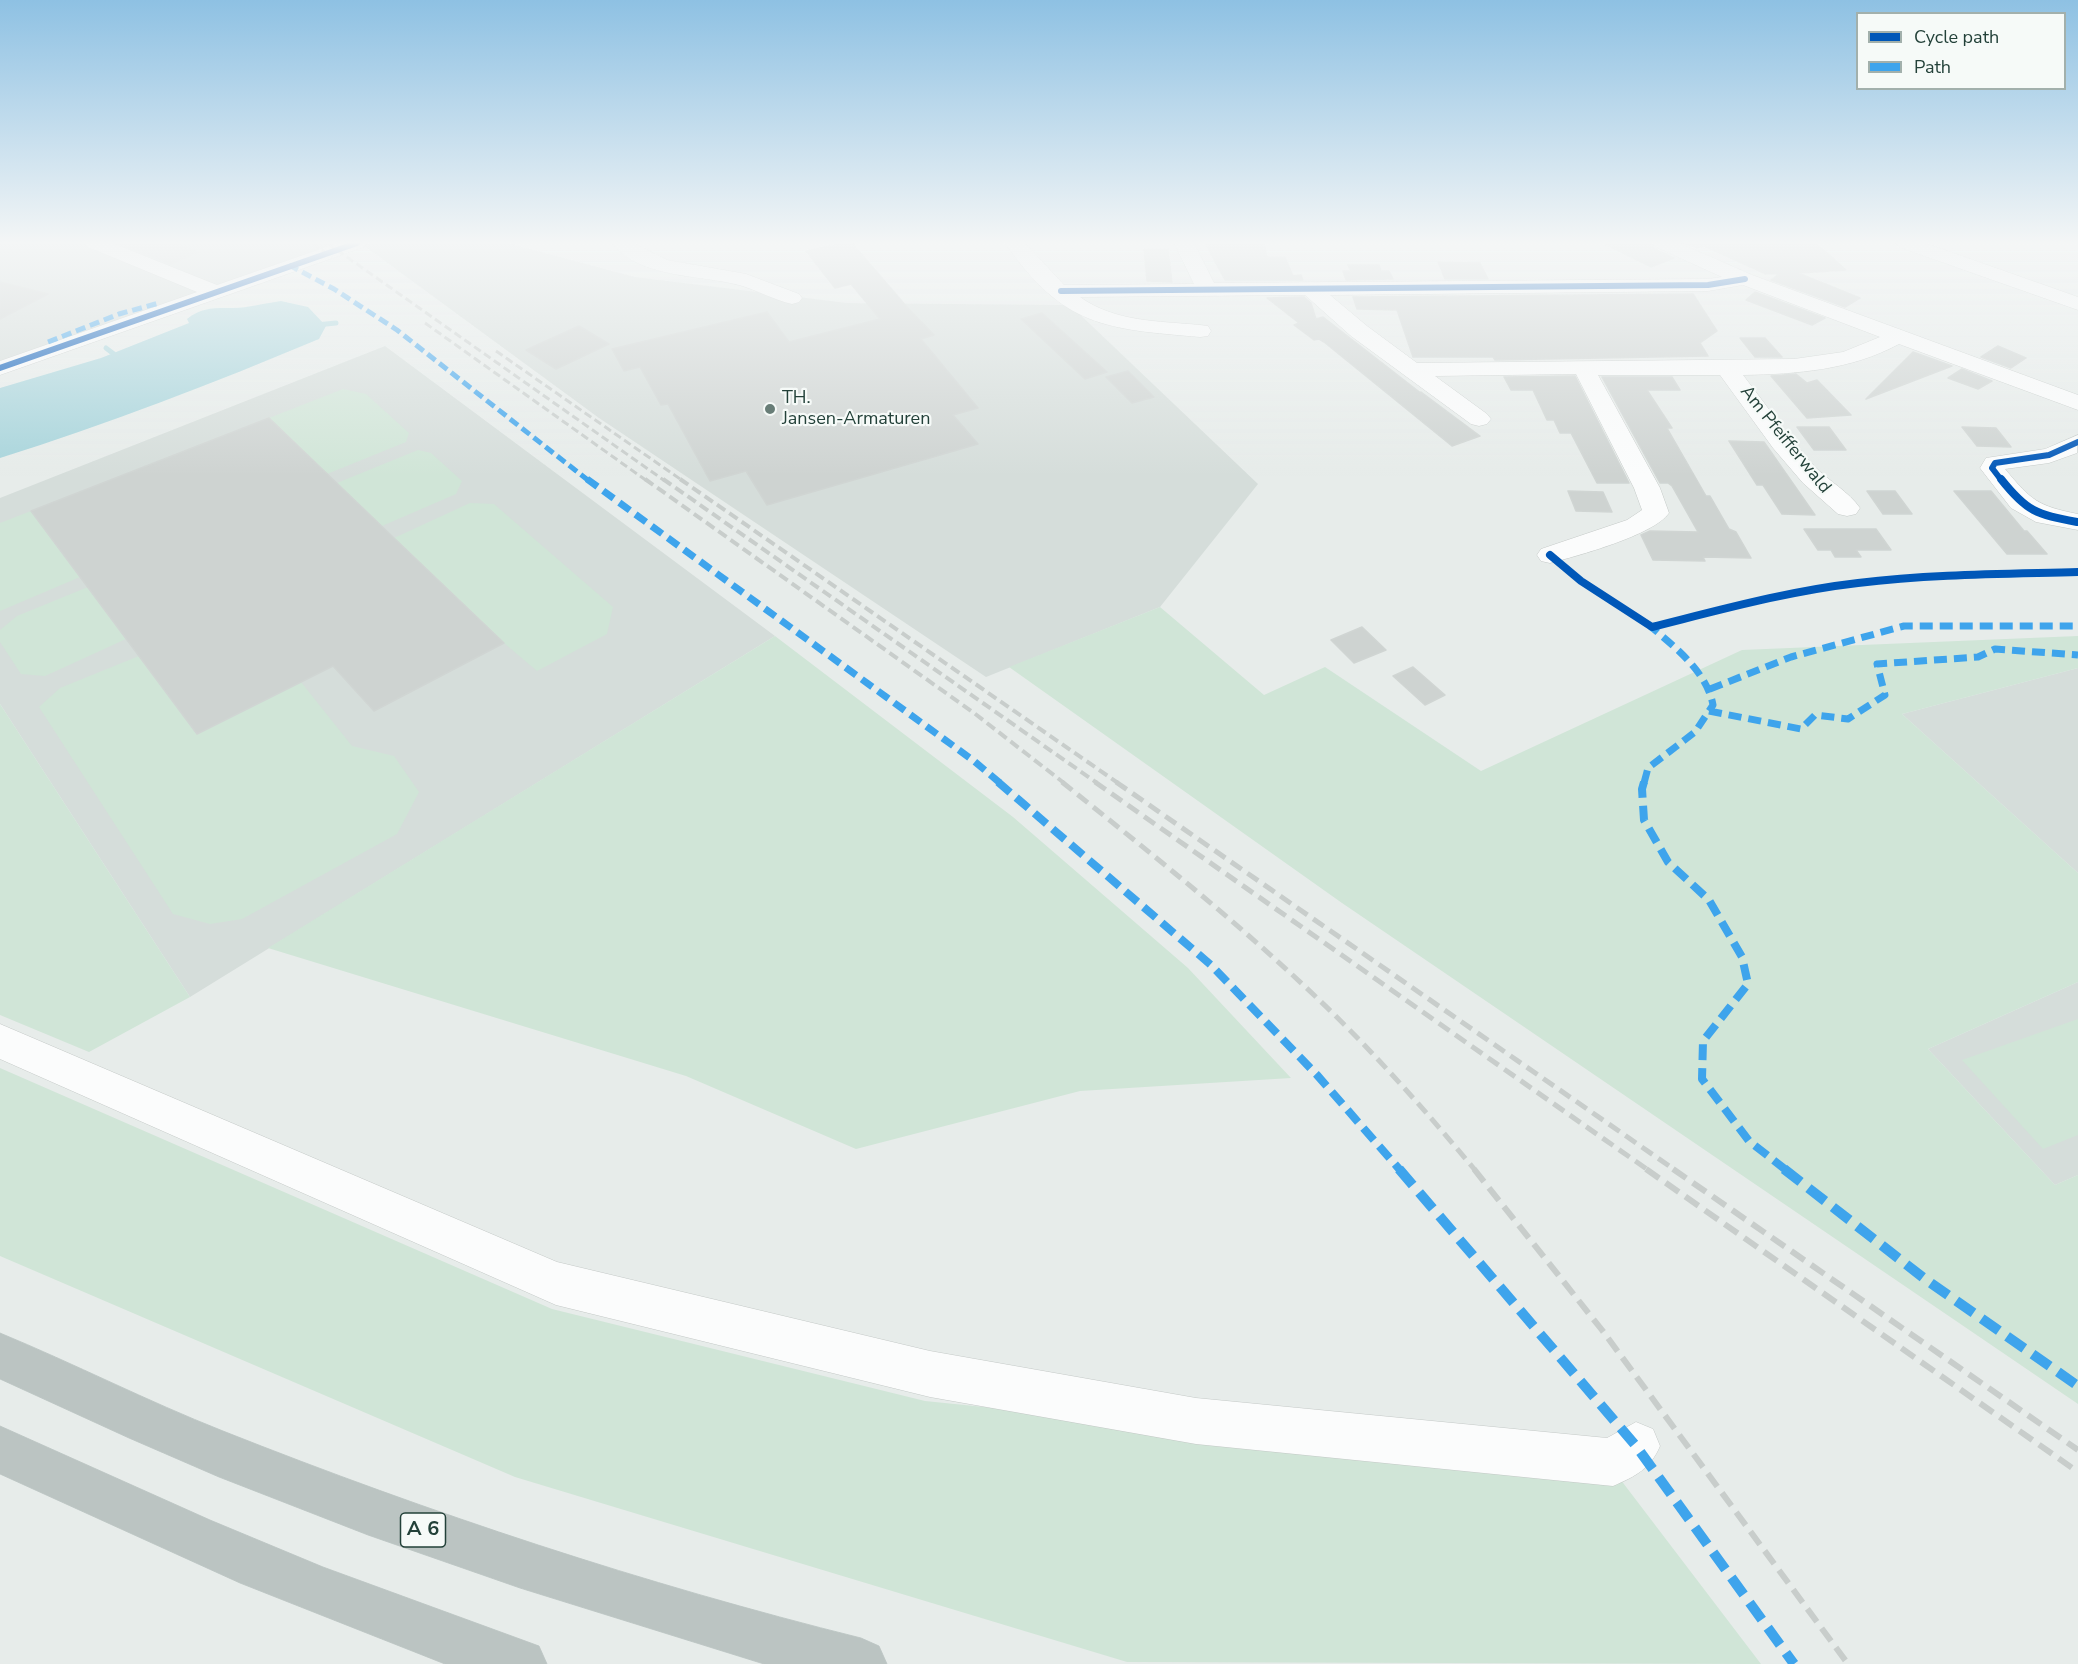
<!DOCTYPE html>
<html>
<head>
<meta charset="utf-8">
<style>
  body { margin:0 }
  #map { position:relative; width:2078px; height:1664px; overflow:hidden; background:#e7ecea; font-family:"Nunito Sans",sans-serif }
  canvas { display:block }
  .legend { position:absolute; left:1856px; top:12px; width:210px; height:78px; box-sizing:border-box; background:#f6faf8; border:2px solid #a2b0ac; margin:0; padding:8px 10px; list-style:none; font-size:18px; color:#234139 }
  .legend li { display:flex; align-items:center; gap:12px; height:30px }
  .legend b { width:30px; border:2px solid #a2b0ac }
</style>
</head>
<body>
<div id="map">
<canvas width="2078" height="1664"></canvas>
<ul class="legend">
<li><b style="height:8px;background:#0057b8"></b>Cycle path</li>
<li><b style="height:8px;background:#3ea4ec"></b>Path</li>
</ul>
</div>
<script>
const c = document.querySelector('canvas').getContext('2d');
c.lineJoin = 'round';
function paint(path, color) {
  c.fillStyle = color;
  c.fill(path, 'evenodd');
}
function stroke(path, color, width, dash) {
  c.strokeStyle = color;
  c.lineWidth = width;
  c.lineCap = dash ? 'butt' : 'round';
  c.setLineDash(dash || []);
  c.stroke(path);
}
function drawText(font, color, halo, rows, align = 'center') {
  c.font = font + ' "Nunito Sans",sans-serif';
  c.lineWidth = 4.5;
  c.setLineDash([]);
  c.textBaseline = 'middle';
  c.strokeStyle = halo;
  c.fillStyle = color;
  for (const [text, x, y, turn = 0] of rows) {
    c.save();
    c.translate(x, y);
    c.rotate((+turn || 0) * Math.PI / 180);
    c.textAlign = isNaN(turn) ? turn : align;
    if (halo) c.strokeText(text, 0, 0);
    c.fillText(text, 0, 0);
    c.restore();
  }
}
const built = new Path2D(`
  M 0,243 L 346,243 L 0,362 Z
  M 371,243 L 508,243 L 635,277 L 847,303 L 1070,305 L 1258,484 L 1160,607 L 986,677 L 599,418 L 363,245 Z
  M 385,346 L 775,636 L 190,997 L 0,704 L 0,498 Z
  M 2078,668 L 2078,873 L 1902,714 Z
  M 2078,982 L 2078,1175 L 2055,1185 L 1928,1049 Z`);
const green = new Path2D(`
  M 343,389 L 366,394 L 409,433 L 406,442 L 327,474 L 269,418 Z
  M 418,450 L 431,453 L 462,481 L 456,494 L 382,526 L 337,483 Z
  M 470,503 L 494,504 L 613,607 L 607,634 L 537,671 L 504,643 L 394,538 Z
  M 31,511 L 80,577 L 0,611 L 0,523 Z
  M 88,587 L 126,639 L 45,676 L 21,674 L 0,642 L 0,630 L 17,616 Z
  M 1160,607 L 1264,695 L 1325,667 L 1481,771 L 1742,650 L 2078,636 L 2078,668 L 1902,714 L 2078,873 L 2078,982 L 1928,1049 L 2055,1185 L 2078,1175 L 2078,1404 L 1342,903 L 1009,667 Z
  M 775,636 L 1013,817 L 1188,968 L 1291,1078 L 1080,1091 L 856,1149 L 686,1076 L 268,948 Z
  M 139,656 L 198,734 L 301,682 L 352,746 L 394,756 L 419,792 L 397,834 L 242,919 L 210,924 L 173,914 L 39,707 L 60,688 Z
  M 0,704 L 190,997 L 89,1052 L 0,1015 Z
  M 2078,1019 L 2078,1135 L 2043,1149 L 1962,1060 Z
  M 0,1068 L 552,1309 L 925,1401 L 1614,1471 L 1761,1664 L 1127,1662 L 515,1477 L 0,1256 Z`);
const water = new Path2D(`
  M 281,301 L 308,307 L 326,326 L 319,339 C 214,383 108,424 0,458 L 0,388 L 101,358 L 189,323 L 187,319 C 202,307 214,308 233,308 C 248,308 265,303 281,301 Z`);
const stream = new Path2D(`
  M 316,325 L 336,323
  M 106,348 L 119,358`);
const building = new Path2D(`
  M 118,243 L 174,243 L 198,252 L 171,264 Z
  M 843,243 L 852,243 L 907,307 L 934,335 L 921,339 L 978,408 L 953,415 L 978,444 L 767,505 L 746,471 L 710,481 L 668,404 L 661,405 L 640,367 L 624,371 L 612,349 L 767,312 L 789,342 L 880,319 L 851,284 L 835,288 L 806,251 Z
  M 1205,243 L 1264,243 L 1267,257 L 1285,257 L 1293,276 L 1301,275 L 1303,280 L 1225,280 Z
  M 1603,243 L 1651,243 L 1655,249 L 1674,258 L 1651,267 Z
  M 1684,243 L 1816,243 L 1846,270 L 1798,273 L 1860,298 L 1845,307 L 1771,280 L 1779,274 L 1766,274 L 1704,246 L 1697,248 Z
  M 1144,249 L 1168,249 L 1172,282 L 1147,281 Z
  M 1438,262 L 1480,263 L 1488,279 L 1445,279 Z
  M 1348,265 L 1379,265 L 1381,271 L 1389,271 L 1393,279 L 1346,280 L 1343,271 L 1351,271 Z
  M 0,282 L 48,294 L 0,319 Z
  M 1755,292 L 1825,318 L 1812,325 L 1746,300 Z
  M 1693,294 L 1717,331 L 1700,343 L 1708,356 L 1495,360 L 1493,357 L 1413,357 L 1397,310 L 1357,309 L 1353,297 Z
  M 1304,297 L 1311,303 L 1316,319 L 1323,317 L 1422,394 L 1421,392 L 1480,436 L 1452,446 L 1324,342 L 1319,339 L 1314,340 L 1294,325 L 1299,323 L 1267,298 Z
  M 1042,313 L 1107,372 L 1085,379 L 1021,319 Z
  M 579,326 L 609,344 L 556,369 L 526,350 Z
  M 1740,338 L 1765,338 L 1782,357 L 1755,357 Z
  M 1998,346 L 2026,358 L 2011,368 L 1981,357 Z
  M 1913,352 L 1952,366 L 1866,399 Z
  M 1962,369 L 1992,381 L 1978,389 L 1948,378 Z
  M 1128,371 L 1154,397 L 1132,403 L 1106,377 Z
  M 1796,374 L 1807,383 L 1817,380 L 1851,415 L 1807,418 L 1771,376 Z
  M 1575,376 L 1629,483 L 1597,483 L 1571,433 L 1560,433 L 1554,420 L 1547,420 L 1533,390 L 1511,390 L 1504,377 Z
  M 1602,377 L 1672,377 L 1680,390 L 1647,390 L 1672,428 L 1667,428 L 1706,496 L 1710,496 L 1729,529 L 1736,532 L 1751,558 L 1703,557 L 1705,561 L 1653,560 L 1641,535 L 1650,531 L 1698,532 L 1672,486 L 1668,483 L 1660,483 Z
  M 269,418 L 394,538 L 504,643 L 374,711 L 333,666 L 197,734 L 31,511 Z
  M 1797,427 L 1829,427 L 1846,450 L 1814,450 Z
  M 1962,427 L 1996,428 L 2011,447 L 1977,446 Z
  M 1729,441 L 1764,442 L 1815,515 L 1782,514 L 1763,485 L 1757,485 Z
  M 1568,491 L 1603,492 L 1612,512 L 1576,511 Z
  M 1867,491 L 1895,491 L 1912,514 L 1883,514 Z
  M 1954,491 L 1991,491 L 2024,531 L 2027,531 L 2047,554 L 2007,554 Z
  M 1804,529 L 1876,529 L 1891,550 L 1856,550 L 1861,557 L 1835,557 L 1831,550 L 1818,550 Z
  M 1362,627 L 1386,650 L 1354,663 L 1331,640 Z
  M 1413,667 L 1445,695 L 1425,705 L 1393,676 Z`);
const minor = new Path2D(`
  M 85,243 L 112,243 L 217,285 L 338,243 L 367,243 L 364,247 L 0,375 L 0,361 L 197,292 L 88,247 Z
  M 612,243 L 634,243 L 667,260 L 746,274 L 799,294 L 802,298 L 799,302 L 792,304 C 774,300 757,290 739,285 C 702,275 637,278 612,243 Z
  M 1005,243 L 1025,243 L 1064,285 L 1194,284 L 1174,243 L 1194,243 L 1214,283 L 1708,279 L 1722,277 L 1656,247 L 1653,243 L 1679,243 L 1752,275 L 2078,395 L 2078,410 L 1899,344 C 1851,370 1797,374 1743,375 C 1767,406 1789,438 1815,467 C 1829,481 1849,492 1860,508 L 1856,514 L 1847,516 L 1838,514 L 1803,483 L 1773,448 L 1720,375 L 1598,375 L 1660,488 L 1669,513 C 1654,535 1577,556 1550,563 L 1541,561 L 1537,555 L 1541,549 L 1627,520 L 1642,510 L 1634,488 L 1576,374 L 1435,376 L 1487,414 L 1491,419 L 1487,424 L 1479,426 L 1471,424 L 1351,336 L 1305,295 L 1080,297 C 1115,322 1158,321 1200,325 L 1208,326 L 1211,331 L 1208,336 L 1200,337 C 1106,329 1063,327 1005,243 ZM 1743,285 L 1880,337 L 1843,352 L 1794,359 L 1417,363 L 1367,326 L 1330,295 L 1708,291 Z
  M 1896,243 L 1925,243 L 2078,297 L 2078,310 L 1899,247 Z
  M 2078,435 L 2077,453 L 2049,463 L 2005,469 C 2031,500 2037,506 2078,514 L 2078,530 L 2036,522 L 2011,508 L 1980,468 L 1986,458 L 2045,449 Z
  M 0,1024 L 557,1262 L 930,1351 L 1196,1398 L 1607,1438 L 1636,1422 L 1653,1429 L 1660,1446 C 1650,1469 1636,1476 1613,1486 L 1196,1444 L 930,1397 L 556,1305 L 0,1059 Z`);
const highway = new Path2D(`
  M 0,1333 C 75,1364 147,1401 223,1431 C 430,1513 644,1584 861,1638 L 879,1646 L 887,1664 L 764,1664 L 520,1588 L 368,1535 L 219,1477 L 129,1438 L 0,1379 Z
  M 0,1426 L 210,1520 L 323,1567 L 539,1646 L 547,1664 L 445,1664 L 240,1583 L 0,1474 Z`);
const railFar3 = new Path2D(`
  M 312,243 L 332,257
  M 327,243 L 665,481
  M 425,323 L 647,481
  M 496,351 L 683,481`);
const railFar2 = new Path2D(`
  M 645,479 L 974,713 L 1064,783
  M 663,479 L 1097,783
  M 680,479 L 1118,783`);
const railFar1 = new Path2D(`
  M 1062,782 C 1148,851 1235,920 1315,996 C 1372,1050 1425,1110 1475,1170
  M 1095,782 L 1648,1170
  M 1116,782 L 1675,1170`);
const rail = new Path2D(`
  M 1474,1169 L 1602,1330 L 1848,1664
  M 1646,1169 L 2078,1472
  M 1673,1169 L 2078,1450`);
const quietFar3 = new Path2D(`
  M 289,265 L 334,289 L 397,330 L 589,481
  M 48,342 L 119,314 L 159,303`);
const quietFar2 = new Path2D(`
  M 587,479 L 974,761 L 1000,783
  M 1710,689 L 1791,657 L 1904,626 L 2078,626
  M 1709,711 L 1801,729 L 1815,715 L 1848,719 L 1885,695 L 1877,664 L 1978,657 L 1995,649 L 2078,655
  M 1644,783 L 1648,768 L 1695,732 L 1713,705 C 1707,672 1675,647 1650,626`);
const quietFar1 = new Path2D(`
  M 998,782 L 1211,965 L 1317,1075 L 1400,1170
  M 1644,782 L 1642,789 L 1644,820 L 1668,862 L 1709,900 L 1742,957 L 1748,984 L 1703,1041 L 1702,1079 L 1749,1141 L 1786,1170`);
const quiet = new Path2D(`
  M 1399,1169 L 1636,1446 L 1794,1664
  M 1784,1169 L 1925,1279 L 2078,1386`);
const cyclewayFar1 = new Path2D(`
  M 1061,291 L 1708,285 L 1745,279
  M 0,368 L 357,243
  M 2002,481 L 1992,468 L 1995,463 L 2049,455 L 2078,442`);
const cycleway = new Path2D(`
  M 2001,479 C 2027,512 2036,514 2077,522
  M 1550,555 L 1581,581 L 1652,627 C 1720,610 1788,591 1858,583 C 1931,574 2005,574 2078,572`);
const markers = [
  [770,409,6,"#687d77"]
];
const farPoinames = [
  ["TH.",782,399],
  ["Jansen-Armaturen",782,420]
];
const farStreetnames = [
  ["Am Pfeifferwald",1785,440,51]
];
const shields = [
  [423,1530,45]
];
const shieldNames = [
  ["A 6",423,1530]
];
paint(built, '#d5ddda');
paint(green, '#d0e5d7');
paint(water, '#a7d4db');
stroke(stream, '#a7d4db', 5);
paint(building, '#ced3d1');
stroke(building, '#d0d5d3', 1.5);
stroke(minor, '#c4c9c7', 1);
stroke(highway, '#c2cbc9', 1);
paint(minor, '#fbfcfc');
paint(highway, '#bbc4c2');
stroke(railFar3, '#c8cdcb', 3, [8, 4]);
stroke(railFar2, '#c8cdcb', 4, [10, 5]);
stroke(railFar1, '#c8cdcb', 5, [13, 7]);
stroke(rail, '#c8cdcb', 6, [16, 8]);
stroke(quietFar3, '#3ea4ec', 5, [10, 5]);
stroke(quietFar2, '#3ea4ec', 7, [13, 7]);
stroke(quietFar1, '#3ea4ec', 8, [16, 8]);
stroke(quiet, '#3ea4ec', 10, [21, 10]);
stroke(cyclewayFar1, '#0057b8', 6);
stroke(cycleway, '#0057b8', 8);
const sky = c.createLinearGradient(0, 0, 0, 476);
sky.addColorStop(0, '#8ec1e3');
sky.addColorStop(0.51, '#f4f6f6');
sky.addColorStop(1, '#f4f6f600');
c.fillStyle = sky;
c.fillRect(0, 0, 2078, 476);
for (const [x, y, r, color] of markers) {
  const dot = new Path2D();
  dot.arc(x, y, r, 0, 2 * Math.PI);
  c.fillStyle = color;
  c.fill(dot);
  stroke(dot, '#f6faf8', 2);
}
drawText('18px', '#234139', '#f6faf8', farPoinames, 'left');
drawText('18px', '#234139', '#f6faf8', farStreetnames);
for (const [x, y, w] of shields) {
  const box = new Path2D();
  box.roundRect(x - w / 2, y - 17, w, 34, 4.5);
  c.fillStyle = '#f6faf8';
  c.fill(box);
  stroke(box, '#234139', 1.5);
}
drawText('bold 20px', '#234139', null, shieldNames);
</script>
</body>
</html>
